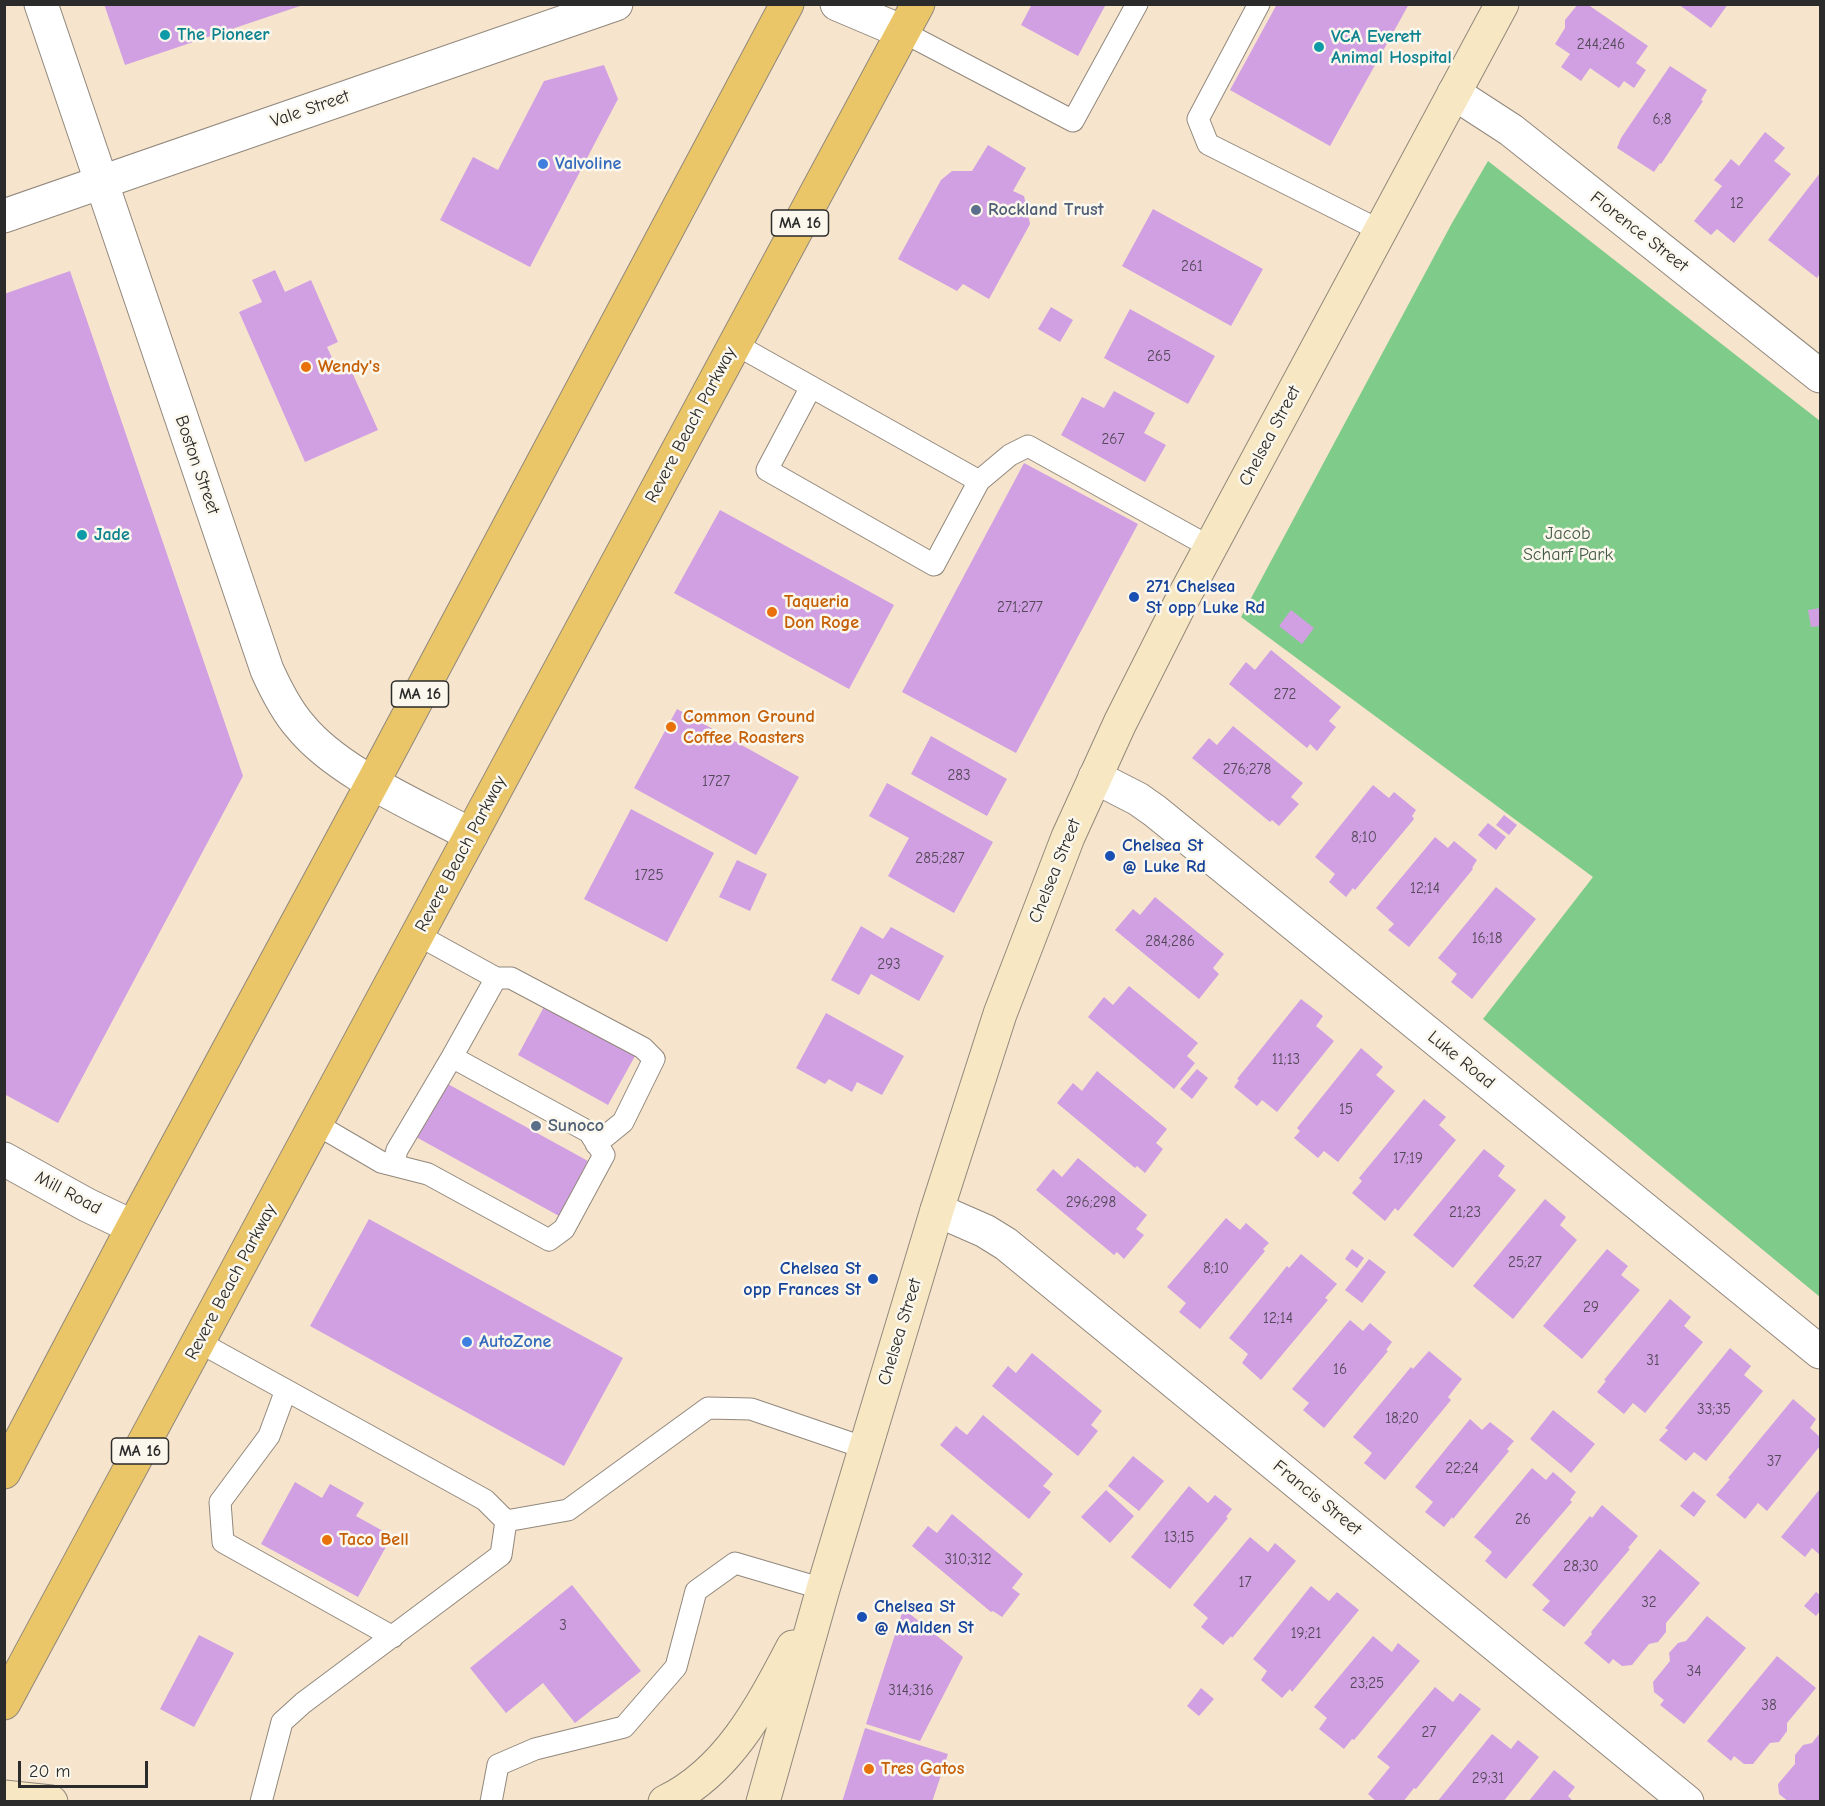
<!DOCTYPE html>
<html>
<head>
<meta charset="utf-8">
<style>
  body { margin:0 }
  #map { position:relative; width:1825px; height:1806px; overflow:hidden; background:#f7e4cd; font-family:"Comic Neue",sans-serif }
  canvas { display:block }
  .frame { position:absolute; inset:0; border:6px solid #2b2b2b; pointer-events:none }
  .scale { position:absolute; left:18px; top:1761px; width:130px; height:27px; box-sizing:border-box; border:3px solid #2b2b2b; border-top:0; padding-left:8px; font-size:18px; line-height:21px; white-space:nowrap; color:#2b2b2b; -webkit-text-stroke:4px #fbf7ec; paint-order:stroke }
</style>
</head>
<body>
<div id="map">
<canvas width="1825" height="1806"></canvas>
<div class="frame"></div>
<div class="scale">20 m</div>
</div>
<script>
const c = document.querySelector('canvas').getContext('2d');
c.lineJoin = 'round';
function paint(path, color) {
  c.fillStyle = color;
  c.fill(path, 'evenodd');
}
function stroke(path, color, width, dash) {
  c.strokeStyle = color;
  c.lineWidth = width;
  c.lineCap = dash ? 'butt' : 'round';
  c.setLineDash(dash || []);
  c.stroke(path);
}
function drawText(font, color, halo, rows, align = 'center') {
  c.font = font + ' "Comic Neue",sans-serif';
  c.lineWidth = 5;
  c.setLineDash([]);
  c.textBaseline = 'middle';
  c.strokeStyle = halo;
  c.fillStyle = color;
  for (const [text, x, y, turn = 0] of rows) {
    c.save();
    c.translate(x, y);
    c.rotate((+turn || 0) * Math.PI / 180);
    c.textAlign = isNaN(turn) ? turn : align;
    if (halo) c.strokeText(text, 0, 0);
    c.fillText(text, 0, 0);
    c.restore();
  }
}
const green = new Path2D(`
  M 1488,161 L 1820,421 L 1820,1297 L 1483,1019 L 1593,877 L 1241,617 L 1452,223 Z`);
const building = new Path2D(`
  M 104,4 L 303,4 L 303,5 L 125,65 Z
  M 1032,4 L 1106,4 L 1078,56 L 1021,25 Z
  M 1277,4 L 1409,4 L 1330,146 L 1230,90 Z
  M 1578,4 L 1587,4 L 1648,46 L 1636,63 L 1646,70 L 1634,88 L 1624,81 L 1619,88 L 1590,68 L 1581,81 L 1561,67 L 1570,54 L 1555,44 L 1565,28 L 1565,20 Z
  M 1678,4 L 1728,4 L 1711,28 Z
  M 604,65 L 618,99 L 530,267 L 440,220 L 473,157 L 498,170 L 544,81 Z
  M 1670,66 L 1707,90 L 1701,100 L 1703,101 L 1661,164 L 1660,163 L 1654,172 L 1617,148 L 1621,138 Z
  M 1765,132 L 1785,148 L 1774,161 L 1791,174 L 1734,243 L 1717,229 L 1711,235 L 1694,221 L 1722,186 L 1714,180 L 1731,159 L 1739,166 Z
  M 988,145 L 1026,168 L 1013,191 L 1024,196 L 1030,224 L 989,299 L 963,284 L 957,291 L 898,259 L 941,180 L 952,171 L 972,171 Z
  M 1820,173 L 1820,273 L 1817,278 L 1768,240 Z
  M 1153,209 L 1263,269 L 1231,326 L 1122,266 Z
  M 275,270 L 285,292 L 311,280 L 338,342 L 327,347 L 340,375 L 351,370 L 378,430 L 305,462 L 239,312 L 262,302 L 252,280 Z
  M 70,271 L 243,776 L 58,1123 L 4,1094 L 4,294 Z
  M 1051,307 L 1073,320 L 1060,342 L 1038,329 Z
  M 1130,309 L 1215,356 L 1188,404 L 1104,358 Z
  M 1114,391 L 1155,413 L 1144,433 L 1166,445 L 1145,482 L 1061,435 L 1082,397 L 1104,408 Z
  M 1024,463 L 1138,524 L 1016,753 L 902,692 Z
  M 720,510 L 894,605 L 849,689 L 674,593 Z
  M 1820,608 L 1820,626 L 1811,627 L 1808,610 Z
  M 1291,610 L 1314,628 L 1302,644 L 1279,626 Z
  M 1271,650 L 1341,707 L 1329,721 L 1336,727 L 1317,751 L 1310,744 L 1307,748 L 1229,684 L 1246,662 L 1255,670 Z
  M 677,709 L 799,777 L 756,855 L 634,788 Z
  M 1233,726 L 1303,783 L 1291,797 L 1299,804 L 1279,826 L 1272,820 L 1270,822 L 1192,758 L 1209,738 L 1217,745 Z
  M 931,736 L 1007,779 L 987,816 L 911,774 Z
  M 887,783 L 993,842 L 954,913 L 888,876 L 909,838 L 869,816 Z
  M 1373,785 L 1389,798 L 1394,792 L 1416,810 L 1412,816 L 1414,819 L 1355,890 L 1353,888 L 1346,897 L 1329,882 L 1335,874 L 1315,857 Z
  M 631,809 L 714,853 L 667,942 L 584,899 Z
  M 1504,815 L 1517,825 L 1509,835 L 1496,825 Z
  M 1488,823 L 1506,837 L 1496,850 L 1478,835 Z
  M 1435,837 L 1448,848 L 1454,841 L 1477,860 L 1472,868 L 1473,869 L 1409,947 L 1388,930 L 1394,924 L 1376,908 Z
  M 737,860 L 767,874 L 750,911 L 719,897 Z
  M 1496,887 L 1536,919 L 1472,999 L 1451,982 L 1457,974 L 1438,958 Z
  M 1155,897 L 1224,954 L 1213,968 L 1219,974 L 1199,999 L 1115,930 L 1133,909 L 1140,915 Z
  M 861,926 L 883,939 L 891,927 L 944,956 L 919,1001 L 871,974 L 859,995 L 831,980 Z
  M 1129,986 L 1198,1043 L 1187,1056 L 1195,1063 L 1174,1089 L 1088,1017 L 1104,997 L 1113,1005 Z
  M 1301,999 L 1323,1016 L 1316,1026 L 1334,1041 L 1277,1112 L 1262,1100 L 1257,1106 L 1234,1087 L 1239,1080 L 1237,1079 Z
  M 545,1005 L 635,1056 L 608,1105 L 518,1055 Z
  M 826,1013 L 904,1056 L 882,1095 L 857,1082 L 852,1092 L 829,1079 L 825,1084 L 796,1068 Z
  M 1361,1048 L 1383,1067 L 1376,1075 L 1395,1091 L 1338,1162 L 1324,1151 L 1318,1158 L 1294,1138 L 1300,1131 L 1297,1128 Z
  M 1197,1069 L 1208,1078 L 1192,1099 L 1180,1089 Z
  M 1097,1071 L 1167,1129 L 1156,1143 L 1163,1149 L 1145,1173 L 1137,1166 L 1135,1168 L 1057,1103 L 1073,1083 L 1082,1091 Z
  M 446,1083 L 588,1161 L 559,1216 L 416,1137 Z
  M 1424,1099 L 1446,1117 L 1439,1125 L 1456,1140 L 1398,1211 L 1395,1208 L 1385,1221 L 1352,1193 L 1362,1181 L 1359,1178 Z
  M 1484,1149 L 1505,1166 L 1498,1176 L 1516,1190 L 1453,1268 L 1413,1235 Z
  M 1078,1158 L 1147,1215 L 1136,1229 L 1144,1235 L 1124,1259 L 1117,1252 L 1114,1255 L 1036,1190 L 1053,1169 L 1062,1177 Z
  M 1545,1199 L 1566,1217 L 1560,1225 L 1577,1240 L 1513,1319 L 1473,1286 Z
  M 1226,1218 L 1240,1230 L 1246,1223 L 1269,1243 L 1263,1249 L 1265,1251 L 1200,1329 L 1179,1312 L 1186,1303 L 1167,1287 Z
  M 369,1219 L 623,1358 L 564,1466 L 310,1326 Z
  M 1352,1249 L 1364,1258 L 1357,1268 L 1345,1259 Z
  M 1607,1249 L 1628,1266 L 1621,1275 L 1640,1290 L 1582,1359 L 1543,1326 Z
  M 1301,1254 L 1337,1284 L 1325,1298 L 1328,1300 L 1261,1380 L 1242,1363 L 1248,1354 L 1229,1338 L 1287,1266 L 1289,1268 Z
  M 1369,1259 L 1386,1272 L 1362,1303 L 1345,1290 Z
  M 1670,1299 L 1691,1317 L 1684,1326 L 1703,1342 L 1645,1413 L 1633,1403 L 1624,1414 L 1597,1392 L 1606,1381 L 1604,1380 Z
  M 1350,1320 L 1363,1331 L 1370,1323 L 1392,1342 L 1386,1350 L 1388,1351 L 1324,1428 L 1303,1410 L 1309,1403 L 1292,1389 Z
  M 1730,1348 L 1751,1366 L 1744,1375 L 1763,1391 L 1706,1461 L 1694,1452 L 1686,1461 L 1659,1440 L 1668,1430 L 1665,1428 Z
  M 1429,1351 L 1462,1379 L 1448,1397 L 1451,1400 L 1385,1480 L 1364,1463 L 1372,1453 L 1353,1437 L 1411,1367 L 1413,1369 Z
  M 1032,1353 L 1102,1411 L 1091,1425 L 1098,1431 L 1078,1456 L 992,1386 L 1008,1366 L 1016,1373 Z
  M 1793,1399 L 1816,1419 L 1810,1428 L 1820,1437 L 1820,1446 L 1767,1511 L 1758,1503 L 1745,1519 L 1716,1495 L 1730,1479 L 1728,1478 Z
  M 1553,1410 L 1595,1444 L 1571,1473 L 1530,1439 Z
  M 983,1415 L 1053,1474 L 1043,1486 L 1051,1492 L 1029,1519 L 940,1445 L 956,1426 L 967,1435 Z
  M 1470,1419 L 1482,1430 L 1490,1422 L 1514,1441 L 1507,1449 L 1509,1451 L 1453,1519 L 1452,1517 L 1444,1527 L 1425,1512 L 1433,1502 L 1415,1487 Z
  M 1133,1456 L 1164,1481 L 1139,1511 L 1108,1486 Z
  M 1532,1468 L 1546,1480 L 1553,1472 L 1576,1492 L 1570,1500 L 1572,1502 L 1506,1579 L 1485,1561 L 1492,1552 L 1474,1537 Z
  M 295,1482 L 322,1498 L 330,1484 L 364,1503 L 356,1516 L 392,1536 L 358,1597 L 261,1544 Z
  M 1189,1486 L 1208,1503 L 1215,1495 L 1232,1509 L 1226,1517 L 1228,1518 L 1170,1589 L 1131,1557 Z
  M 1820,1489 L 1820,1555 L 1812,1548 L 1805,1557 L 1781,1537 Z
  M 1106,1490 L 1134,1516 L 1110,1543 L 1081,1517 Z
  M 1693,1491 L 1706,1501 L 1694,1517 L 1680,1506 Z
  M 1602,1505 L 1638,1536 L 1628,1548 L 1630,1549 L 1564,1627 L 1542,1610 L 1550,1601 L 1532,1585 L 1590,1516 L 1592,1518 Z
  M 952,1514 L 1023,1574 L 1012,1588 L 1020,1594 L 1002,1617 L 993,1611 L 991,1612 L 912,1546 L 928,1526 L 937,1533 Z
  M 1250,1537 L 1268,1552 L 1275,1543 L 1296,1561 L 1232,1638 L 1231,1636 L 1223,1645 L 1201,1627 L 1208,1618 L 1193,1605 Z
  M 1660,1549 L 1700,1583 L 1666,1623 L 1666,1632 L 1658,1642 L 1649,1644 L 1632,1665 L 1622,1666 L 1613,1659 L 1609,1664 L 1584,1643 L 1592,1634 L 1591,1632 Z
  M 572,1585 L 641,1671 L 575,1723 L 543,1683 L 506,1713 L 470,1668 Z
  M 1311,1586 L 1329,1601 L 1337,1592 L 1359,1610 L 1292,1692 L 1290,1689 L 1282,1698 L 1261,1680 L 1267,1671 L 1253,1659 Z
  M 1816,1592 L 1820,1595 L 1820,1611 L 1816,1616 L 1804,1606 Z
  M 903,1610 L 905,1610 L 963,1657 L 920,1741 L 866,1724 Z
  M 1707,1616 L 1746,1648 L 1684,1724 L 1660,1705 L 1664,1700 L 1654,1692 L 1653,1682 L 1670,1661 L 1669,1653 L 1678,1643 L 1686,1641 Z
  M 199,1635 L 234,1653 L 194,1727 L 160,1709 Z
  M 1373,1636 L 1392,1652 L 1398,1643 L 1420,1661 L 1354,1740 L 1352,1739 L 1344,1749 L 1319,1729 L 1327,1718 L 1314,1707 Z
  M 1777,1656 L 1816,1688 L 1787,1723 L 1787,1731 L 1779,1742 L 1770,1743 L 1753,1764 L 1744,1764 L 1734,1756 L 1731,1761 L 1707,1741 Z
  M 1435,1687 L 1453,1702 L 1460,1693 L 1481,1709 L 1416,1789 L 1414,1788 L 1403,1802 L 1377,1802 L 1368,1794 L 1390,1767 L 1377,1757 Z
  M 1201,1688 L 1214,1699 L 1199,1716 L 1187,1706 Z
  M 865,1728 L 948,1754 L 932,1802 L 842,1802 Z
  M 1820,1733 L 1820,1802 L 1789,1802 L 1779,1794 L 1778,1784 L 1795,1764 L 1795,1755 L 1803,1745 L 1812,1743 Z
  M 1492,1734 L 1511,1749 L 1518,1740 L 1539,1757 L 1503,1802 L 1437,1802 Z
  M 1554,1770 L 1575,1787 L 1568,1796 L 1574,1802 L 1528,1802 Z`);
const service = new Path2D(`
  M 1259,4 L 1198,119 L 1208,144 L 1381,231
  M 903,32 L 1073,121 L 1137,4
  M 735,344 L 979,481
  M 811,387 L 767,470 L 934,565 L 979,481 L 1010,455 L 1028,446 L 1210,547
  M 496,978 L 511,978 L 643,1048 L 654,1059 L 623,1122 L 596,1144
  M 316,1124 L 381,1162 L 428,1174 L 549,1240 L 564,1229 L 604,1155 L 589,1132 L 452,1057 L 496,978 L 418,935
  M 393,1165 L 397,1150 L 452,1057
  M 199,1342 L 485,1500 L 506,1521 L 501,1555 L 303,1703 L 282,1722 L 261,1802
  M 286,1390 L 269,1436 L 220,1502 L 223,1542 L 393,1637
  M 506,1521 L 568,1510 L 708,1408 L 751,1409 L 865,1448
  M 491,1802 L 498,1765 L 535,1749 L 624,1727 L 676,1667 L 696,1591 L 735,1563 L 823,1589`);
const minor = new Path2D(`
  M 837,4 L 903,32
  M 1454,93 L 1511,130 L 1820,376
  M 4,216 L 616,4
  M 1095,777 L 1138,799 L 1155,811 L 1820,1352
  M 4,1159 L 87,1205 L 133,1227
  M 937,1210 L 985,1231 L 1006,1244 L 1687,1802`);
const tertiary = new Path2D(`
  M 41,4 L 267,670 C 276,690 286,710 300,726 C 338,773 418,806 471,835`);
const secondary = new Path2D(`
  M 4,1797 L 51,1802
  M 665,1802 C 728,1772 762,1706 793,1647
  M 763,1802 L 823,1589 L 937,1210 L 1000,1014 L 1068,837 L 1120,723 L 1181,602 L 1502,4`);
const trunk = new Path2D(`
  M 4,1472 L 133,1227 L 373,782 L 787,4
  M 4,1703 L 918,4`);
const markers = [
  [165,35,6,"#0f9aa8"],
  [1319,47,6,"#0f9aa8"],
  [543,164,6,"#3f7fe0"],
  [976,210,6,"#5c6f8a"],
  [306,367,6,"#e8710a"],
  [82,535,6,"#0f9aa8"],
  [1134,597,6,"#1a4fb4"],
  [772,612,6,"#e8710a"],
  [671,727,6,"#e8710a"],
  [1110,856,6,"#1a4fb4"],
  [536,1126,6,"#5c6f8a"],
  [873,1279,6,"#1a4fb4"],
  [467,1342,6,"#3f7fe0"],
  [327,1540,6,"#e8710a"],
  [862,1617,6,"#1a4fb4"],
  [869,1769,6,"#e8710a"]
];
const numberNames = [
  ["244;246",1601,45],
  ["6;8",1662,120],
  ["12",1737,204],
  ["261",1192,267],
  ["265",1159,357],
  ["267",1113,440],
  ["271;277",1020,608],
  ["272",1285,695],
  ["276;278",1247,770],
  ["283",959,776],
  ["1727",716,782],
  ["8;10",1364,838],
  ["285;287",940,859],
  ["1725",649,876],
  ["12;14",1425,889],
  ["16;18",1487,939],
  ["284;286",1170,942],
  ["293",889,965],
  ["11;13",1286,1060],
  ["15",1346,1110],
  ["17;19",1408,1159],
  ["296;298",1091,1203],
  ["21;23",1465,1213],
  ["25;27",1525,1263],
  ["8;10",1216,1269],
  ["29",1591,1308],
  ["12;14",1278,1319],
  ["31",1653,1361],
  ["16",1340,1370],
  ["33;35",1714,1410],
  ["18;20",1402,1419],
  ["37",1774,1462],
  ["22;24",1462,1469],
  ["26",1523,1520],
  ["13;15",1179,1538],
  ["310;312",968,1560],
  ["28;30",1581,1567],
  ["17",1245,1583],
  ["32",1649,1603],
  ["3",563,1626],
  ["19;21",1306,1634],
  ["34",1694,1672],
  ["23;25",1367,1684],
  ["314;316",911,1691],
  ["38",1769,1706],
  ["27",1429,1733],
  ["29;31",1488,1779]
];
const shields = [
  [800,223,57],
  [420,694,57],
  [140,1451,57]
];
const shieldNames = [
  ["MA 16",800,223],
  ["MA 16",420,694],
  ["MA 16",140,1451]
];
const cultureNames = [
  ["The Pioneer",177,35],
  ["VCA Everett",1331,37],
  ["Animal Hospital",1331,58],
  ["Jade",94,535]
];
const streetNames = [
  ["Vale Street",310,109,-19],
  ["Florence Street",1639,232,38],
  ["Revere Beach Parkway",691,425,-62],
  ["Chelsea Street",1270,436,-62],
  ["Boston Street",197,465,71],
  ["Revere Beach Parkway",461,854,-62],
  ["Chelsea Street",1055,871,-68],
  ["Luke Road",1461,1060,39],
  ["Mill Road",68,1193,28],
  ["Revere Beach Parkway",231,1282,-62],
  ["Chelsea Street",900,1332,-73],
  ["Francis Street",1317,1498,39]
];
const shopNames = [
  ["Valvoline",555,164],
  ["AutoZone",479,1342]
];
const serviceNames = [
  ["Rockland Trust",988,210],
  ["Sunoco",548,1126]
];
const foodNames = [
  ["Wendy's",318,367],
  ["Taqueria",784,602],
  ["Don Roge",784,623],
  ["Common Ground",683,717],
  ["Coffee Roasters",683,738],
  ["Taco Bell",339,1540],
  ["Tres Gatos",881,1769]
];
const parkNames = [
  ["Jacob",1568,534],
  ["Scharf Park",1568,555]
];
const transitNames = [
  ["271 Chelsea",1146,587],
  ["St opp Luke Rd",1146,608],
  ["Chelsea St",1122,846],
  ["@ Luke Rd",1122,867],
  ["Chelsea St",861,1269,"right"],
  ["opp Frances St",861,1290,"right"],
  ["Chelsea St",874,1607],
  ["@ Malden St",874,1628]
];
paint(green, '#7fcb89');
paint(building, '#d0a0e2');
stroke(service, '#91887c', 23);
stroke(minor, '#91887c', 35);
stroke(tertiary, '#91887c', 35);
stroke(secondary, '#91887c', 35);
stroke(trunk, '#91887c', 35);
stroke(service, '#fff', 21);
stroke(minor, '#fff', 33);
stroke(tertiary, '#fff', 33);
stroke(secondary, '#f7e8c3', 33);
stroke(trunk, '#eac669', 33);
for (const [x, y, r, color] of markers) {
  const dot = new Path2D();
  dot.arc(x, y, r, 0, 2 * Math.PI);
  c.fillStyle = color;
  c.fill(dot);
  stroke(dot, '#fbf7ec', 2);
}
drawText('15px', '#544859', null, numberNames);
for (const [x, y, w] of shields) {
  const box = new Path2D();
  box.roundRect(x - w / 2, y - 13, w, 26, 4.5);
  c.fillStyle = '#fbf7ec';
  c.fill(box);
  stroke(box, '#2b2b2b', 1.5);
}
drawText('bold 16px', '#2b2b2b', null, shieldNames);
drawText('bold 18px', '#0d838f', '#fbf7ec', cultureNames, 'left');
drawText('18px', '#2b2b2b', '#fbf7ec', streetNames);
drawText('bold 18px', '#366cbe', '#fbf7ec', shopNames, 'left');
drawText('bold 18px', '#4e5e75', '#fbf7ec', serviceNames, 'left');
drawText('bold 18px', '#c56008', '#fbf7ec', foodNames, 'left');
drawText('18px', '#445b47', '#fbf7ec', parkNames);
drawText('bold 18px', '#164399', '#fbf7ec', transitNames, 'left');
</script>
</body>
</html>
